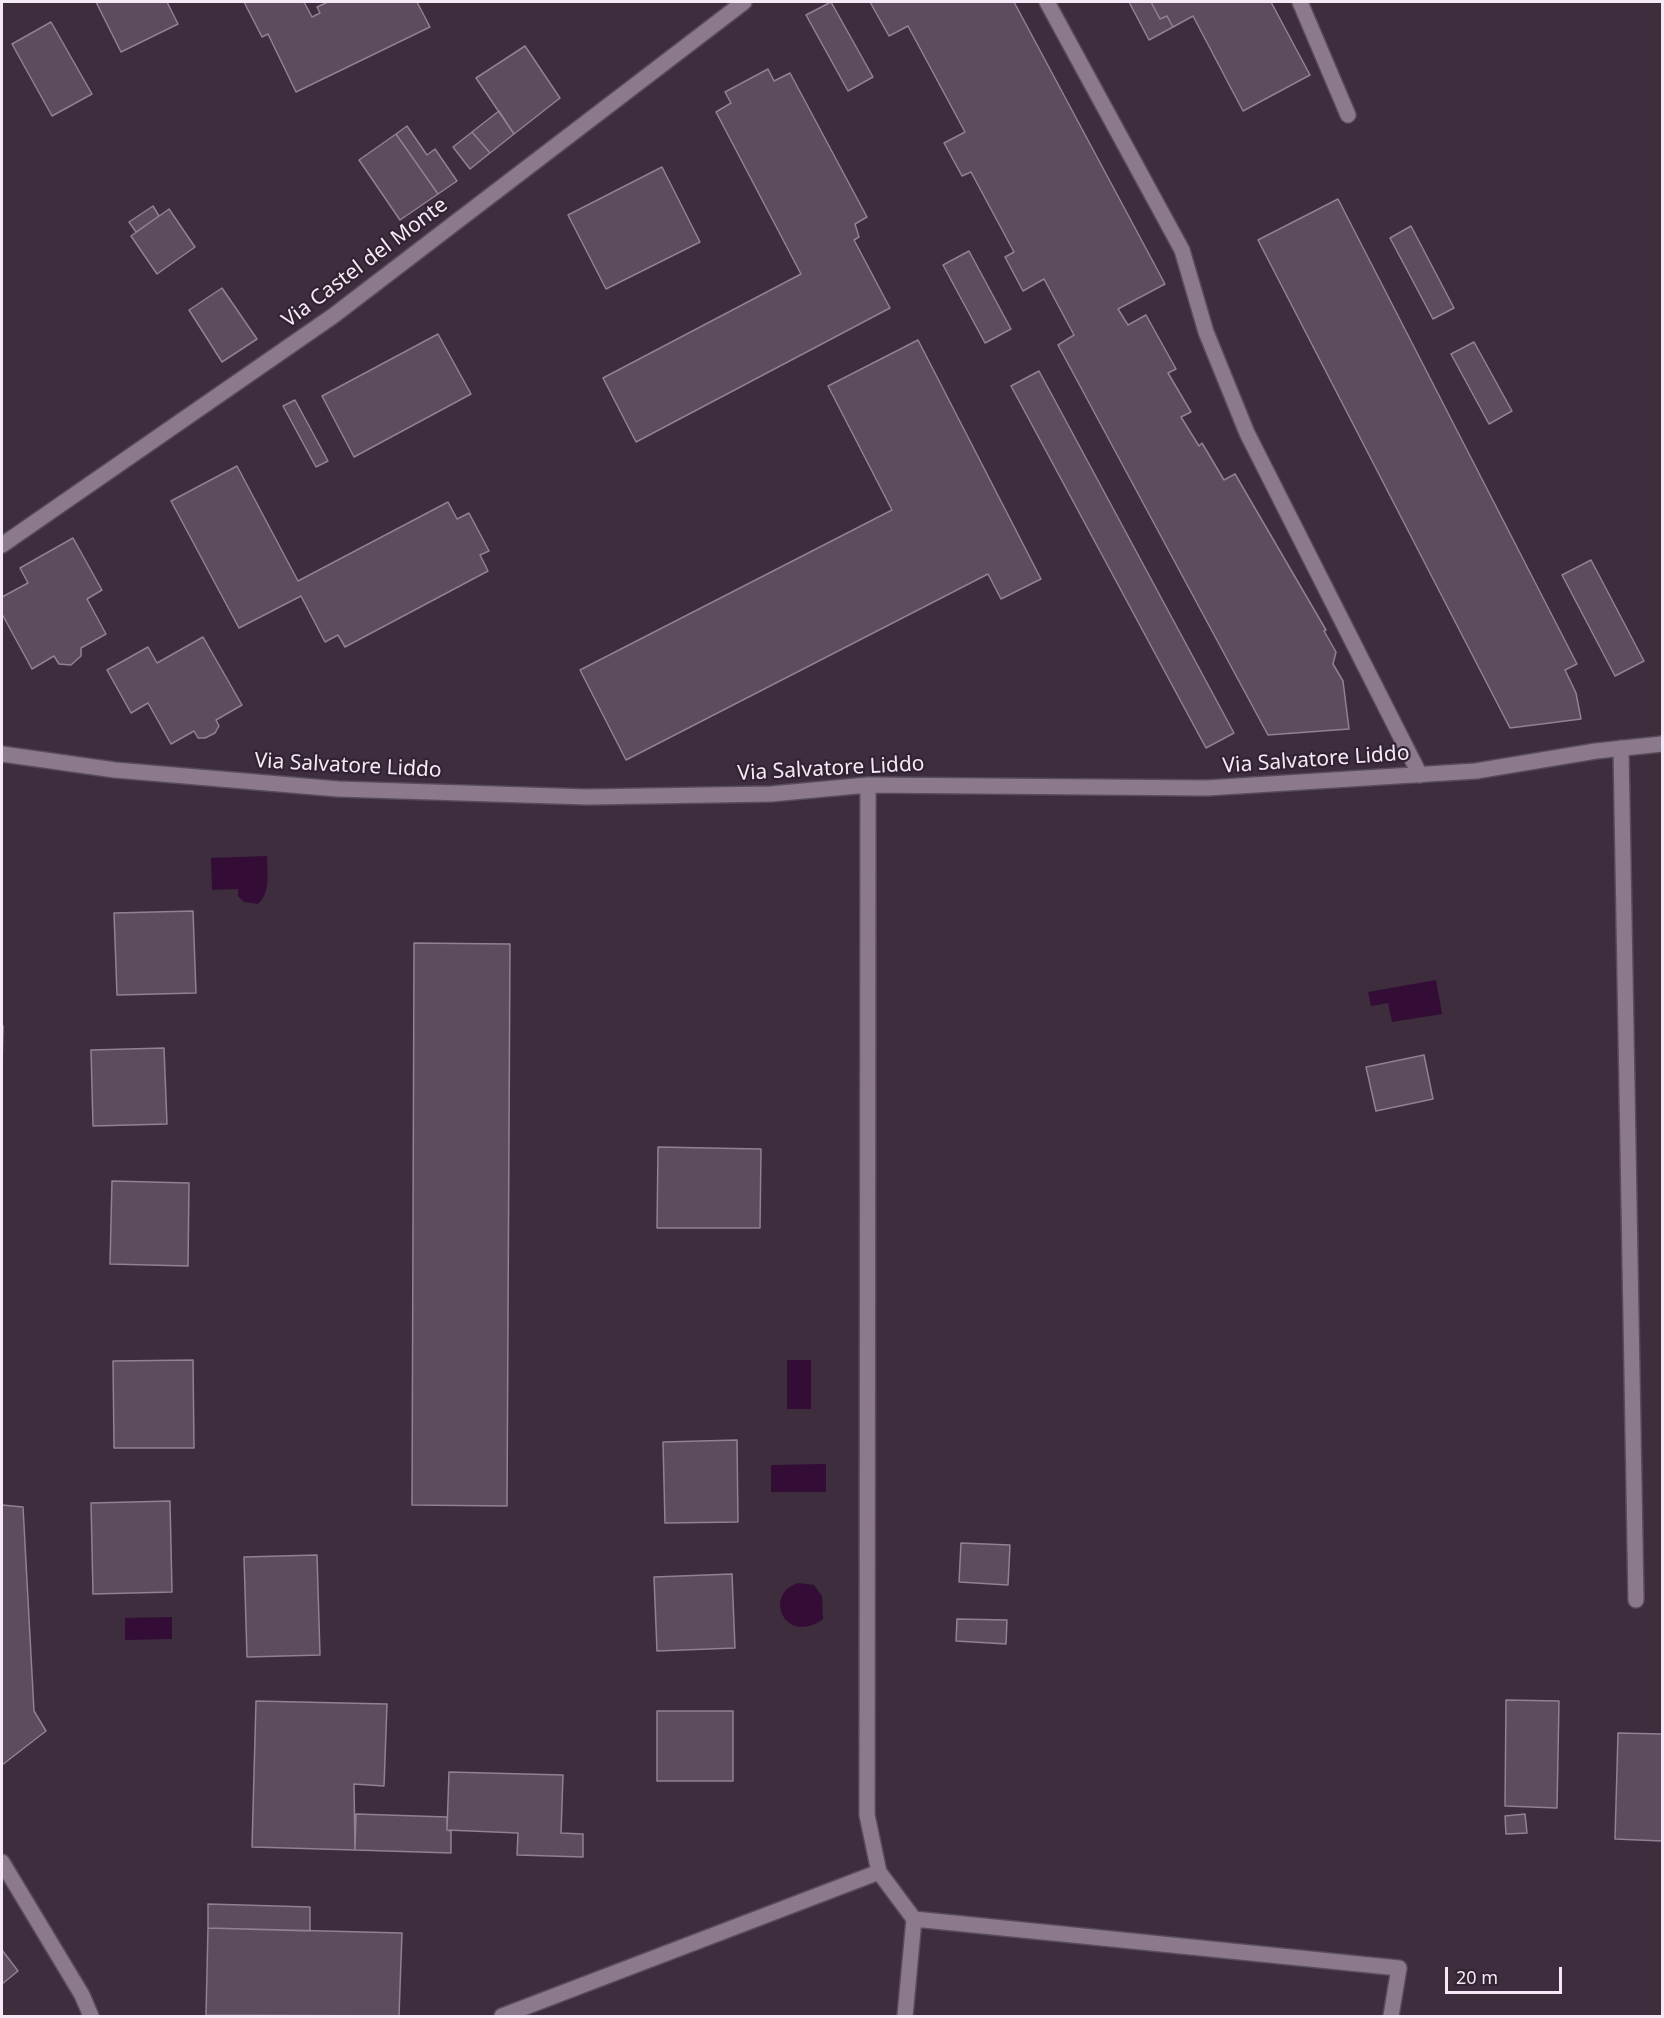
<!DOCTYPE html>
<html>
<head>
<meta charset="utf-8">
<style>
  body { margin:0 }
  #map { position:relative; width:1664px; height:2018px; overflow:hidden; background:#3d2d3d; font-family:"Noto Sans",sans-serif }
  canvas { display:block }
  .frame { position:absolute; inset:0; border:3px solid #f4e9f4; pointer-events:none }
  .scale { position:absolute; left:1445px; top:1967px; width:117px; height:27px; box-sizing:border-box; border:3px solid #f4e9f4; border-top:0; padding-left:8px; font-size:18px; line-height:21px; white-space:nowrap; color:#f4e9f4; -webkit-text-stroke:4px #322333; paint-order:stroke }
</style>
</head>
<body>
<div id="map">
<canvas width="1664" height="2018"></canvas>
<div class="frame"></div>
<div class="scale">20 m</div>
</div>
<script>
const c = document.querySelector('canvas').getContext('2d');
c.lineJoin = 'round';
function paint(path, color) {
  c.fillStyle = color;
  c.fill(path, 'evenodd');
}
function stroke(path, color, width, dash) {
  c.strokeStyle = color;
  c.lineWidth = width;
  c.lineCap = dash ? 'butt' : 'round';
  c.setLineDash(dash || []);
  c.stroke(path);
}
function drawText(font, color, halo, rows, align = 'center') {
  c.font = font + ' "Noto Sans",sans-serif';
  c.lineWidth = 4.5;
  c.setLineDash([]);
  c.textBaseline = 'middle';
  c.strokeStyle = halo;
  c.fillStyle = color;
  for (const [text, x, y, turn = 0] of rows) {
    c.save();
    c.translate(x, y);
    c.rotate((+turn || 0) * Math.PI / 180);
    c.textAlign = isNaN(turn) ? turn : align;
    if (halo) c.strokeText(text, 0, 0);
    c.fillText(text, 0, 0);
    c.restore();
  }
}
const water = new Path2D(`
  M 267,856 C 267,873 271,893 258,904 L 244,902 L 238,896 L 238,889 L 212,890 L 211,858 Z
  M 1436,980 L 1442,1014 L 1392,1022 L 1388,1003 L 1371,1006 L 1368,992 Z
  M 787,1360 L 811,1360 L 811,1409 L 787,1409 Z
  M 826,1464 L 826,1492 L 771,1492 L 771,1465 Z
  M 799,1583 L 814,1585 L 822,1596 L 823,1619 C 785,1647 762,1593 799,1583 Z
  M 172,1617 L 172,1639 L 125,1640 L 125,1618 Z`);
const building = new Path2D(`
  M 96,2 L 167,2 L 178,24 L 121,52 Z
  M 244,2 L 304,2 L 312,17 L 320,13 L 317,7 L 328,2 L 417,2 L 430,27 L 296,92 L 268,34 L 262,37 Z
  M 831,2 L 873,77 L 848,91 L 806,15 Z
  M 870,2 L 1014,2 L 1165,284 L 1118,309 L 1128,325 L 1146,315 L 1176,369 L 1168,373 L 1191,412 L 1181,417 L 1199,446 L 1202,443 L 1224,480 L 1235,474 L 1326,630 L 1324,631 L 1336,652 L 1333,664 L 1343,681 L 1349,729 L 1268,735 L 1058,345 L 1074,335 L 1044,279 L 1023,291 L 1005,257 L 1014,252 L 971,172 L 962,176 L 944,143 L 965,132 L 908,26 L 889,36 Z
  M 1129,2 L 1151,2 L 1160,19 L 1167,16 L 1173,27 L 1149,40 Z
  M 1151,2 L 1271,2 L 1310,75 L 1243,111 L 1193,16 L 1173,27 L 1167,16 L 1160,19 Z
  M 51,22 L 92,94 L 52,116 L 12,44 Z
  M 525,46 L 560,98 L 514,134 L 476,78 Z
  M 768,69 L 774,81 L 790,73 L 867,217 L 855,224 L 859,237 L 854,240 L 890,308 L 636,442 L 603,378 L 801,274 L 716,112 L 731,103 L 725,92 Z
  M 499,111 L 514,134 L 490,153 L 472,132 Z
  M 407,126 L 427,155 L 435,149 L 457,181 L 438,194 L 396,134 Z
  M 472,132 L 490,153 L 470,169 L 453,147 Z
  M 396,134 L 438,194 L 400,220 L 359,160 Z
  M 662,167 L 700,242 L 606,289 L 568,215 Z
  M 1338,199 L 1577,664 L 1565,670 L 1576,693 L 1581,719 L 1510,728 L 1258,240 Z
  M 153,206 L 159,216 L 136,232 L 129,222 Z
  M 169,209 L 195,247 L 157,274 L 131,236 Z
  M 1411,226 L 1454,308 L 1433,319 L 1390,238 Z
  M 969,251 L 1011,329 L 985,343 L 943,265 Z
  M 222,288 L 257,339 L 222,362 L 189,310 Z
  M 438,334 L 471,394 L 354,457 L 322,396 Z
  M 918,340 L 1041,579 L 1001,599 L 988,574 L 626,760 L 580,670 L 892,510 L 828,386 Z
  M 1474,342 L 1512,411 L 1489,424 L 1451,354 Z
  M 1039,371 L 1234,733 L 1206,748 L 1011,386 Z
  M 295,400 L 328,461 L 316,467 L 283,406 Z
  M 237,466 L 298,581 L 448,502 L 457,519 L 469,513 L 489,551 L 480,555 L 488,571 L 345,647 L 338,635 L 325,642 L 301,596 L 239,628 L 171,501 Z
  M 73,538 L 102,590 L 87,599 L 106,634 L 81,648 L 81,656 L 71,665 L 59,664 L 54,656 L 32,669 L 2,614 L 2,597 L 28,583 L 20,568 Z
  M 1591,560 L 1644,661 L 1615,676 L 1562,575 Z
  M 203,637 L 242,705 L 216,720 L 219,726 L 215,733 L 205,738 L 198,738 L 194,731 L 171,744 L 148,703 L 131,713 L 107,670 L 148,647 L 157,663 Z
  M 193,911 L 196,993 L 117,995 L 114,913 Z
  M 414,943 L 510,944 L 507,1506 L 412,1505 Z
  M 2,1025 L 3,1026 L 2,1068 Z
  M 164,1048 L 167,1124 L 93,1126 L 91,1050 Z
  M 1424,1055 L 1433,1099 L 1376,1111 L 1366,1067 Z
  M 658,1147 L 761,1149 L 760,1228 L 657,1228 Z
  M 112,1181 L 189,1183 L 188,1266 L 110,1264 Z
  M 193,1360 L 194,1448 L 114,1448 L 113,1361 Z
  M 737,1440 L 738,1522 L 665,1523 L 663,1442 Z
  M 170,1501 L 172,1592 L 93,1594 L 91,1503 Z
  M 2,1505 L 23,1507 L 34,1711 L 46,1731 L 2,1765 Z
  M 961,1543 L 1010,1545 L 1008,1585 L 959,1582 Z
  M 317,1555 L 320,1655 L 247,1657 L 244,1557 Z
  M 732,1574 L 735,1648 L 657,1651 L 654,1577 Z
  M 957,1619 L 1007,1620 L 1006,1644 L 956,1641 Z
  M 1506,1700 L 1559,1701 L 1557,1808 L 1505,1806 Z
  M 256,1701 L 387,1704 L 384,1786 L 354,1784 L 355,1850 L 252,1847 Z
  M 657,1711 L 733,1711 L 733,1781 L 657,1781 Z
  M 1618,1733 L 1662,1734 L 1662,1841 L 1615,1839 Z
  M 449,1772 L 563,1775 L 561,1833 L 583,1834 L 583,1857 L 517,1855 L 518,1833 L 447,1830 Z
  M 356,1814 L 447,1817 L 447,1830 L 451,1831 L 451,1853 L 355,1850 Z
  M 1525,1814 L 1527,1833 L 1506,1834 L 1505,1816 Z
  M 208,1904 L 310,1907 L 310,1931 L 208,1928 Z
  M 208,1928 L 402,1933 L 399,2016 L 206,2015 Z
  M 2,1950 L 18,1971 L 2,1984 Z`);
const service = new Path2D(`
  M 1621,748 L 1636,1600`);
const minor = new Path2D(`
  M 1047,2 L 1182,250 L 1206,332 L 1247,433 L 1420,775
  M 1300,2 L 1348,115
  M 2,754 L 115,770 L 338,789 L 587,797 L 771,794 L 868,785 L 1207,788 L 1476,771 L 1596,751 L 1662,744
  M 868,785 L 867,1815 L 879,1872 L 914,1919 L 905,2016
  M 2,1862 L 82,1995 L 91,2016
  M 914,1919 L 1399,1968 L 1391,2016
  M 502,2016 L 879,1872`);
const secondary = new Path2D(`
  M 2,545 L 333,316 L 744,2`);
const streetNames = [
  ["Via Castel del Monte",365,263,-37],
  ["Via Salvatore Liddo",1316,760,-4],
  ["Via Salvatore Liddo",348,766,3],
  ["Via Salvatore Liddo",831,769,-3]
];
paint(water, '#330d35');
paint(building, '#5d4c5d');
stroke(building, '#938093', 1.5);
stroke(service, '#594c5a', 18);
stroke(minor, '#594c5a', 18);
stroke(secondary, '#594c5a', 18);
stroke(service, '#8c798c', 15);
stroke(minor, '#8c798c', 15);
stroke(secondary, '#8c798c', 15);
drawText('21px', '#f4e9f4', '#322333', streetNames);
</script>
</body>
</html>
